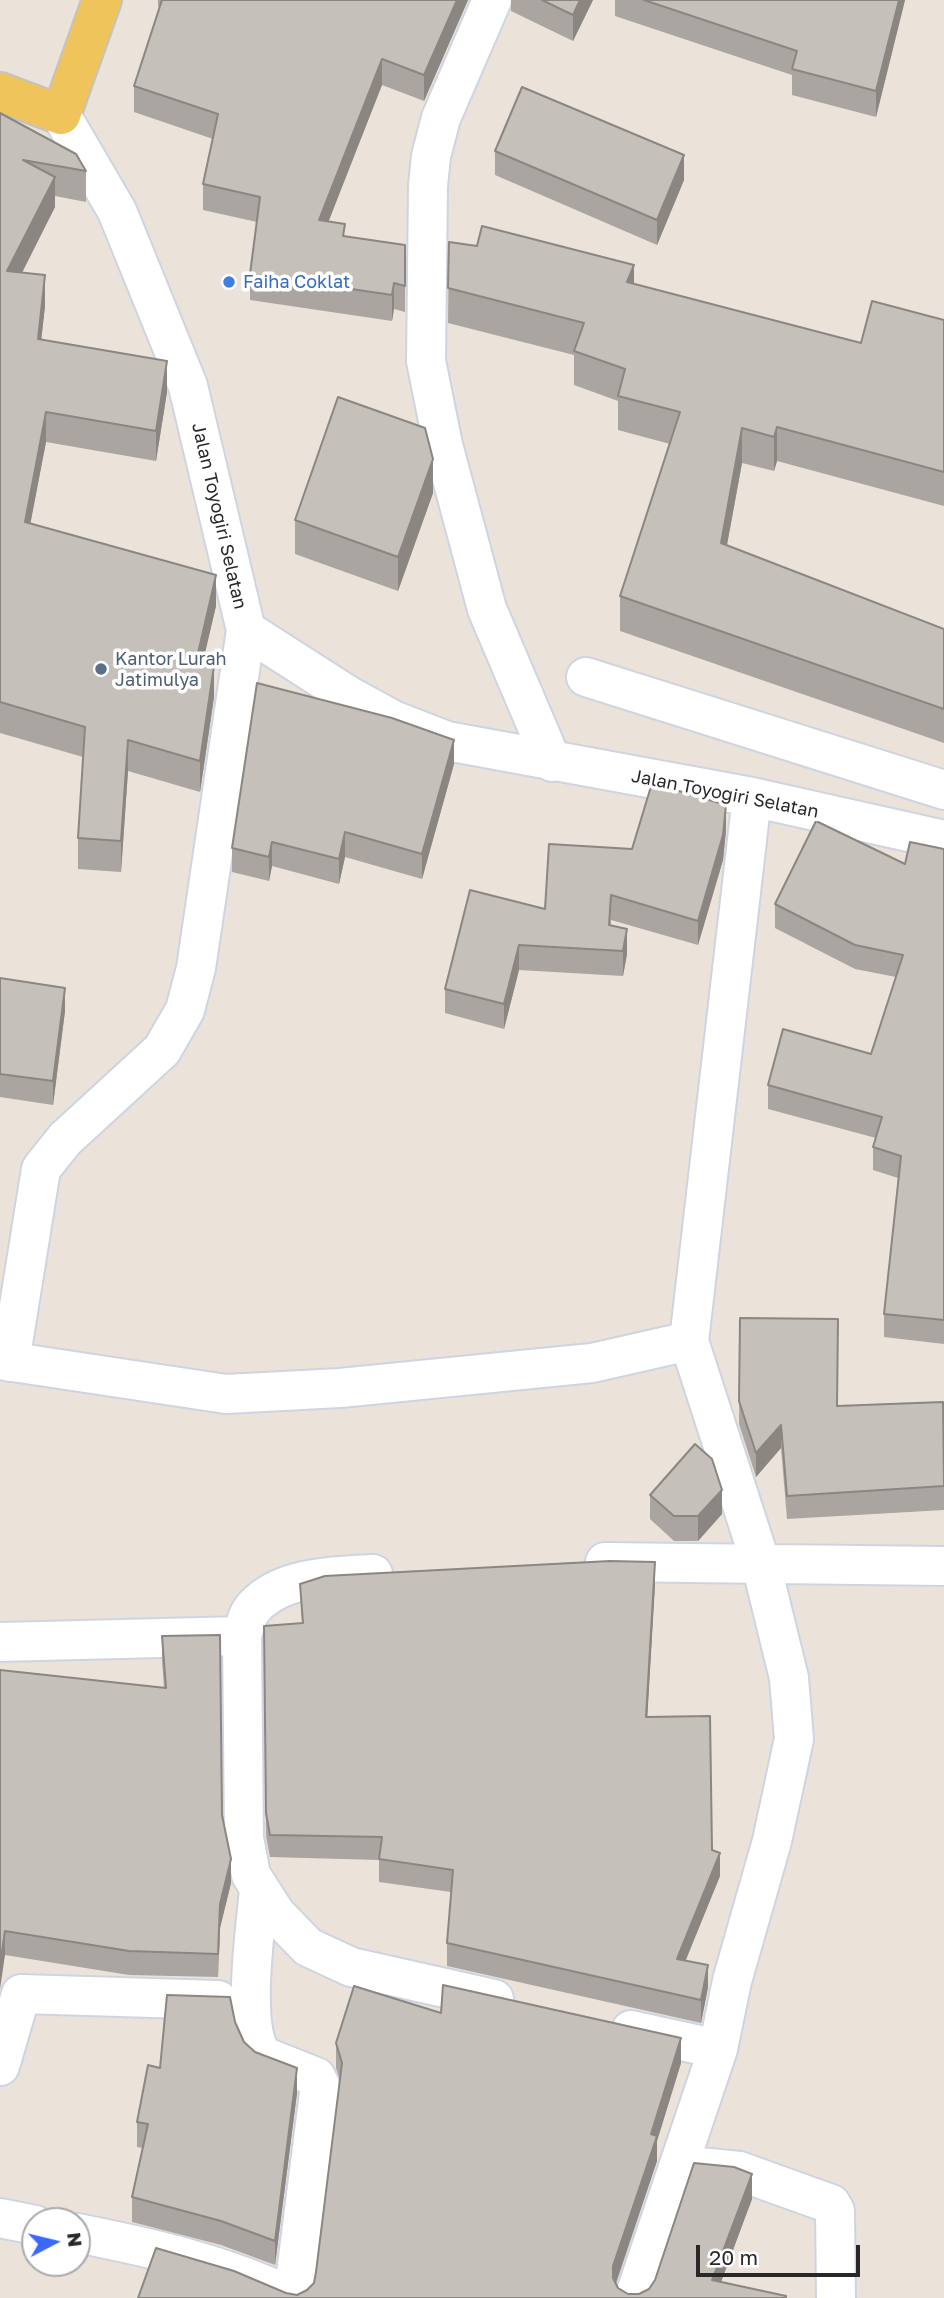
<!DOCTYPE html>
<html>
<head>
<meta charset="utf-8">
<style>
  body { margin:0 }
  #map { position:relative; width:944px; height:2298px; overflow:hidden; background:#ebe3da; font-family:"Golos Text",sans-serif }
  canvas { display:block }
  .north { position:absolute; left:21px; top:2207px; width:70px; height:70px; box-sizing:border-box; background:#fff; border:2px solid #a9a9a9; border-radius:50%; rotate:83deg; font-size:19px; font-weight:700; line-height:28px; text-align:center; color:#282828 }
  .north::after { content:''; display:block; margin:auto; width:24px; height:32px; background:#3a68f8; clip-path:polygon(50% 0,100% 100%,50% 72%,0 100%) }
  .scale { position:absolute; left:696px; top:2245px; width:164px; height:32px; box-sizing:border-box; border:4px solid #282828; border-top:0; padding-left:9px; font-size:21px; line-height:24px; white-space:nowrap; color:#282828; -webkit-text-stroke:5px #fff; paint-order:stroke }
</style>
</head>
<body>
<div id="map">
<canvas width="944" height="2298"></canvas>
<div class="north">N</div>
<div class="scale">20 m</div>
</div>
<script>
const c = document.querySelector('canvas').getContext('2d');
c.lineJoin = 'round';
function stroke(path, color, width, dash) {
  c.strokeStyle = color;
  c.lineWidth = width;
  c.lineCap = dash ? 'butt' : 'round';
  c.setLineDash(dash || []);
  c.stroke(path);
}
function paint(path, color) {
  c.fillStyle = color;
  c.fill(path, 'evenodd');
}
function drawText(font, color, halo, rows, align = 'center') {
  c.font = font + ' "Golos Text",sans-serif';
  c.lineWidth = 7;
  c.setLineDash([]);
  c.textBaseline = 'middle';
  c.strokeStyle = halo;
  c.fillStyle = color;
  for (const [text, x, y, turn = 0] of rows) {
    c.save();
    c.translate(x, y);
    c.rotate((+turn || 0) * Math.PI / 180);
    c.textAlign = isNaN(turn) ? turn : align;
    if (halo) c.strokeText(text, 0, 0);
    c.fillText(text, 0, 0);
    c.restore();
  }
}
const minor = new Path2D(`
  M 492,0 L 441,118 L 431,156 L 428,186 L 426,361 L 443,445 L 487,609 L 552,762
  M 61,115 L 117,211 L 188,386 L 246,630 L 349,696 L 393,720 L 447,741 L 752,797 L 944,840
  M 586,677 L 944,790
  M 0,1360 L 226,1394 L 340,1388 L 592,1363 L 689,1341
  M 10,1362 L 41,1169 L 65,1139 L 162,1050 L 185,1010 L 196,968 L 246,630
  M 605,1562 L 944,1566
  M 242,1636 L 244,1838 L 251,1875 L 276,1914 L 308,1947 L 351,1967 L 494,1999
  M 0,1642 L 242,1636 C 245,1625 247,1614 255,1606 C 283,1576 336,1576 373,1574
  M 259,1889 C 256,1927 240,2027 263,2056 L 316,2077 L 320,2085 L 293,2297
  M 631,2030 L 718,2049
  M 0,2066 L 21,1994 L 218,2000
  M 700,2167 L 739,2171 L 831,2204 L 835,2211 L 836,2298
  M 0,2218 L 35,2225
  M 77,2233 C 153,2248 224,2264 294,2298
  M 634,2298 L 718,2049 L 732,1981 L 772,1841 L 794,1739 L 789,1678 L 761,1564 L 689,1341 L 752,797`);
const major = new Path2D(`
  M 0,92 L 61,115 L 102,0`);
const wall = new Path2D(`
  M 158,0 L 468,0 L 424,101 L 382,85 L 328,221 L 345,236 L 405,245 L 405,312 L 394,309 L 392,321 L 250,300 L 250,274 L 257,222 L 203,210 L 203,184 L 213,139 L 134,112 L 134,86 L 159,7 L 158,6 Z
  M 511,0 L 593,0 L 573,41 L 511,11 Z
  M 615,0 L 905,0 L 876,117 L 792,95 L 792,75 L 615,16 Z
  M 0,113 L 86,171 L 86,202 L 55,196 L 55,207 L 22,273 L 45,306 L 41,340 L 167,392 L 156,461 L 46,442 L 30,523 L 216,606 L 202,663 L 214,697 L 200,792 L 128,771 L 121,872 L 78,869 L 78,838 L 83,757 L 0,733 Z
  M 495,151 L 684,180 L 657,245 L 495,175 Z
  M 449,242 L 634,284 L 861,343 L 944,320 L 944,506 L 777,461 L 774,471 L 742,463 L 727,545 L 944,629 L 944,743 L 620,631 L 620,596 L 670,444 L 618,430 L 618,401 L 574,385 L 574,355 L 448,323 Z
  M 433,493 L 398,591 L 295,554 L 295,520 Z
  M 454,764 L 422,879 L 345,857 L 339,884 L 272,866 L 269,881 L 232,872 L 232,848 Z
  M 726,830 L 723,860 L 698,945 L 611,920 L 611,925 L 627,954 L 623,976 L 519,970 L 504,1029 L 445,1013 L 445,989 L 545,909 L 632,849 Z
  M 944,849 L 944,1344 L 884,1337 L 884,1314 L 898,1178 L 873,1170 L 873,1147 L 876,1138 L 768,1109 L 768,1085 L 871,1054 L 896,977 L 855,969 L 775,928 L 775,904 L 905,864 Z
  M 0,978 L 65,1011 L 53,1105 L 0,1097 Z
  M 740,1318 L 837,1406 L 944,1412 L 944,1510 L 787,1519 L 781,1448 L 756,1477 L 739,1424 Z
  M 650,1495 L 722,1514 L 698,1541 L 674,1541 L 650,1519 Z
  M 300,1584 L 655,1584 L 647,1717 L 712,1850 L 720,1876 L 686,1960 L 708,1987 L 701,2023 L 447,1966 L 447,1943 L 451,1892 L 379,1882 L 379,1860 L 270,1857 L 266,1836 L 264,1626 L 302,1623 Z
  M 162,1636 L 222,1815 L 231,1883 L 220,1928 L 218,1977 L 129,1975 L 5,1955 L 0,1670 L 164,1688 L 162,1660 Z
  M 441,2013 L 681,2063 L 657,2141 L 657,2161 L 616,2284 L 618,2288 L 628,2294 L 639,2294 L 649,2289 L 752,2199 L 721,2282 L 786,2298 L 138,2298 L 286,2293 L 297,2295 L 307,2290 L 314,2283 L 316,2272 L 340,2080 L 336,2068 L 336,2043 Z
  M 235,2022 L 244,2042 L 297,2093 L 275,2265 L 221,2245 L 132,2222 L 132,2197 L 143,2148 L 137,2147 L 137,2122 L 160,2068 Z`);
const shadedWall = new Path2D(`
  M 457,0 L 468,0 L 424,101 L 424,75 Z
  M 580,0 L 593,0 L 573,41 L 573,15 Z
  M 899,0 L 905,0 L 876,117 L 876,91 Z
  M 382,59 L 382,85 L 319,246 L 319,220 Z
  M 684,155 L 684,180 L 657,245 L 657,220 Z
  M 55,177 L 55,207 L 7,302 L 7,271 Z
  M 634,265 L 634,299 L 627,282 Z
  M 45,275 L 45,306 L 38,370 L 38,339 Z
  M 394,283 L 394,309 L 392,321 L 392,295 Z
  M 167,361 L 167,392 L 156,461 L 156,431 Z
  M 46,412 L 46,442 L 25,552 L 25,522 Z
  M 777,427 L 777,461 L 774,471 L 774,437 Z
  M 742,428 L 742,463 L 721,577 L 721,543 Z
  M 433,459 L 433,493 L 398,591 L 398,557 Z
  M 216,575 L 216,606 L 196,692 L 196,662 Z
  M 214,666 L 214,697 L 200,792 L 200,761 Z
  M 128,740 L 128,771 L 121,872 L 121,841 Z
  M 454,740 L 454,764 L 422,879 L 422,854 Z
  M 726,805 L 726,830 L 723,860 L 698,945 L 698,921 Z
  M 345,832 L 345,857 L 339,884 L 339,859 Z
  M 272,842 L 272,866 L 269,881 L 269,857 Z
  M 627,929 L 627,954 L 623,976 L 623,951 Z
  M 519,945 L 519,970 L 504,1029 L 504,1004 Z
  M 65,988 L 65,1011 L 53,1105 L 53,1081 Z
  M 781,1425 L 781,1448 L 756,1477 L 756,1453 Z
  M 722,1490 L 722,1514 L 698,1541 L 698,1516 Z
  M 655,1562 L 655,1584 L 646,1740 L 646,1717 Z
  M 720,1853 L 720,1876 L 677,1981 L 677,1959 Z
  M 231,1859 L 231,1883 L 220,1928 L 218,1977 L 220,1904 Z
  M 5,1931 L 5,1955 L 0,1989 L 0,1965 Z
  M 708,1965 L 708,1987 L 701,2023 L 701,2000 Z
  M 681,2038 L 681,2063 L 657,2141 L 657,2161 L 613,2291 L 613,2266 L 651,2134 Z
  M 297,2068 L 297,2093 L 275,2265 L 275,2241 Z
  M 752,2174 L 752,2199 L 715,2298 L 712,2280 Z`);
const building = new Path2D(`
  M 162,0 L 457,0 L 424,75 L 382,59 L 319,220 L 345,224 L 343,236 L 405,245 L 405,286 L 394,283 L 392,295 L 250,274 L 260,197 L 203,184 L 218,114 L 134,86 Z
  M 542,0 L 580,0 L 573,15 Z
  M 644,0 L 899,0 L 876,91 L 792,69 L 797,51 Z
  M 522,87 L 684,155 L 657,220 L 495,151 Z
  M 0,113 L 76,154 L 86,171 L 23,160 L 55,177 L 7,271 L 45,275 L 38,339 L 167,361 L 156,431 L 46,412 L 25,522 L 216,575 L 196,662 L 214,666 L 200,761 L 128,740 L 121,841 L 78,838 L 85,727 L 0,702 Z
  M 482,226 L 634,265 L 627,282 L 861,343 L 872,301 L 944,320 L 944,472 L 777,427 L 774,437 L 742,428 L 721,543 L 944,629 L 944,709 L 620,596 L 680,412 L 618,396 L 625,369 L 574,351 L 584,323 L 448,288 L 449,242 L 477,246 Z
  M 338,397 L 425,428 L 433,459 L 398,557 L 295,520 Z
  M 257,683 L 392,718 L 454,740 L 422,854 L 345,832 L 339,859 L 272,842 L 269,857 L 232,848 Z
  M 652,783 L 726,805 L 723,835 L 698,921 L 611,895 L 609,925 L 627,929 L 623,951 L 519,945 L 504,1004 L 445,989 L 470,890 L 545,909 L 549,844 L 632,849 Z
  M 816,821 L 905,864 L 910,842 L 944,849 L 944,1320 L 884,1314 L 901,1156 L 873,1147 L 882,1117 L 768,1085 L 783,1029 L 871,1054 L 903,955 L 855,945 L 775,904 Z
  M 0,978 L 65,988 L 53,1081 L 0,1074 Z
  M 740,1318 L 838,1319 L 837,1406 L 943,1402 L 944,1486 L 787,1496 L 781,1425 L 756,1453 L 739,1401 Z
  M 695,1444 L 712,1459 L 722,1490 L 698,1516 L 674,1516 L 650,1495 Z
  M 610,1561 L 655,1562 L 646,1717 L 710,1716 L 712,1850 L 720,1853 L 677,1959 L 708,1965 L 701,2000 L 447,1943 L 453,1870 L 379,1859 L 382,1837 L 270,1835 L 266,1813 L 264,1626 L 303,1623 L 300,1584 L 325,1576 Z
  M 220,1635 L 222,1815 L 231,1859 L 220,1904 L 218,1954 L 129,1951 L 5,1931 L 0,1965 L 0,1670 L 166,1688 L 162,1636 Z
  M 443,1985 L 681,2038 L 651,2134 L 657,2136 L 613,2266 L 613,2278 L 618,2288 L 628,2294 L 639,2294 L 649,2289 L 655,2280 L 694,2163 L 734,2167 L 752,2174 L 712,2280 L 786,2296 L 786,2298 L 138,2298 L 156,2248 L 234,2271 L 286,2293 L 297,2295 L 307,2290 L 314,2283 L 316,2272 L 342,2063 L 336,2043 L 354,1986 L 441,2013 Z
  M 167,1995 L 230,1997 L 235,2022 L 244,2042 L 255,2052 L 297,2068 L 275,2241 L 221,2221 L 132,2197 L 148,2124 L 137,2122 L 148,2065 L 160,2068 Z`);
const markers = [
  [229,282,7,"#3f7fe0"],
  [101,669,7,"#5c6f8a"]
];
const shopNames = [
  ["Faiha Coklat",243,282]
];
const streetNames = [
  ["Jalan Toyogiri Selatan",219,516,77],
  ["Jalan Toyogiri Selatan",725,794,11]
];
const serviceNames = [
  ["Kantor Lurah",115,659],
  ["Jatimulya",115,680]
];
stroke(minor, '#cfd4e1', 42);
stroke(major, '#c3c3c3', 42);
stroke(minor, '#fff', 38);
stroke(major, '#efc45b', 38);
paint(wall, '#aaa5a0');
paint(shadedWall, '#8b8682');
paint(building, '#c6c0ba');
stroke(building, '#8b8682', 2);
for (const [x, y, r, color] of markers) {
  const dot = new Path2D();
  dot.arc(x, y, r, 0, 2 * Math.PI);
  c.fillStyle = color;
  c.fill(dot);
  stroke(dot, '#fff', 2.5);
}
drawText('18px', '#366cbe', '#fff', shopNames, 'left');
drawText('18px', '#282828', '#fff', streetNames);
drawText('18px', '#4e5e75', '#fff', serviceNames, 'left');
</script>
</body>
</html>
